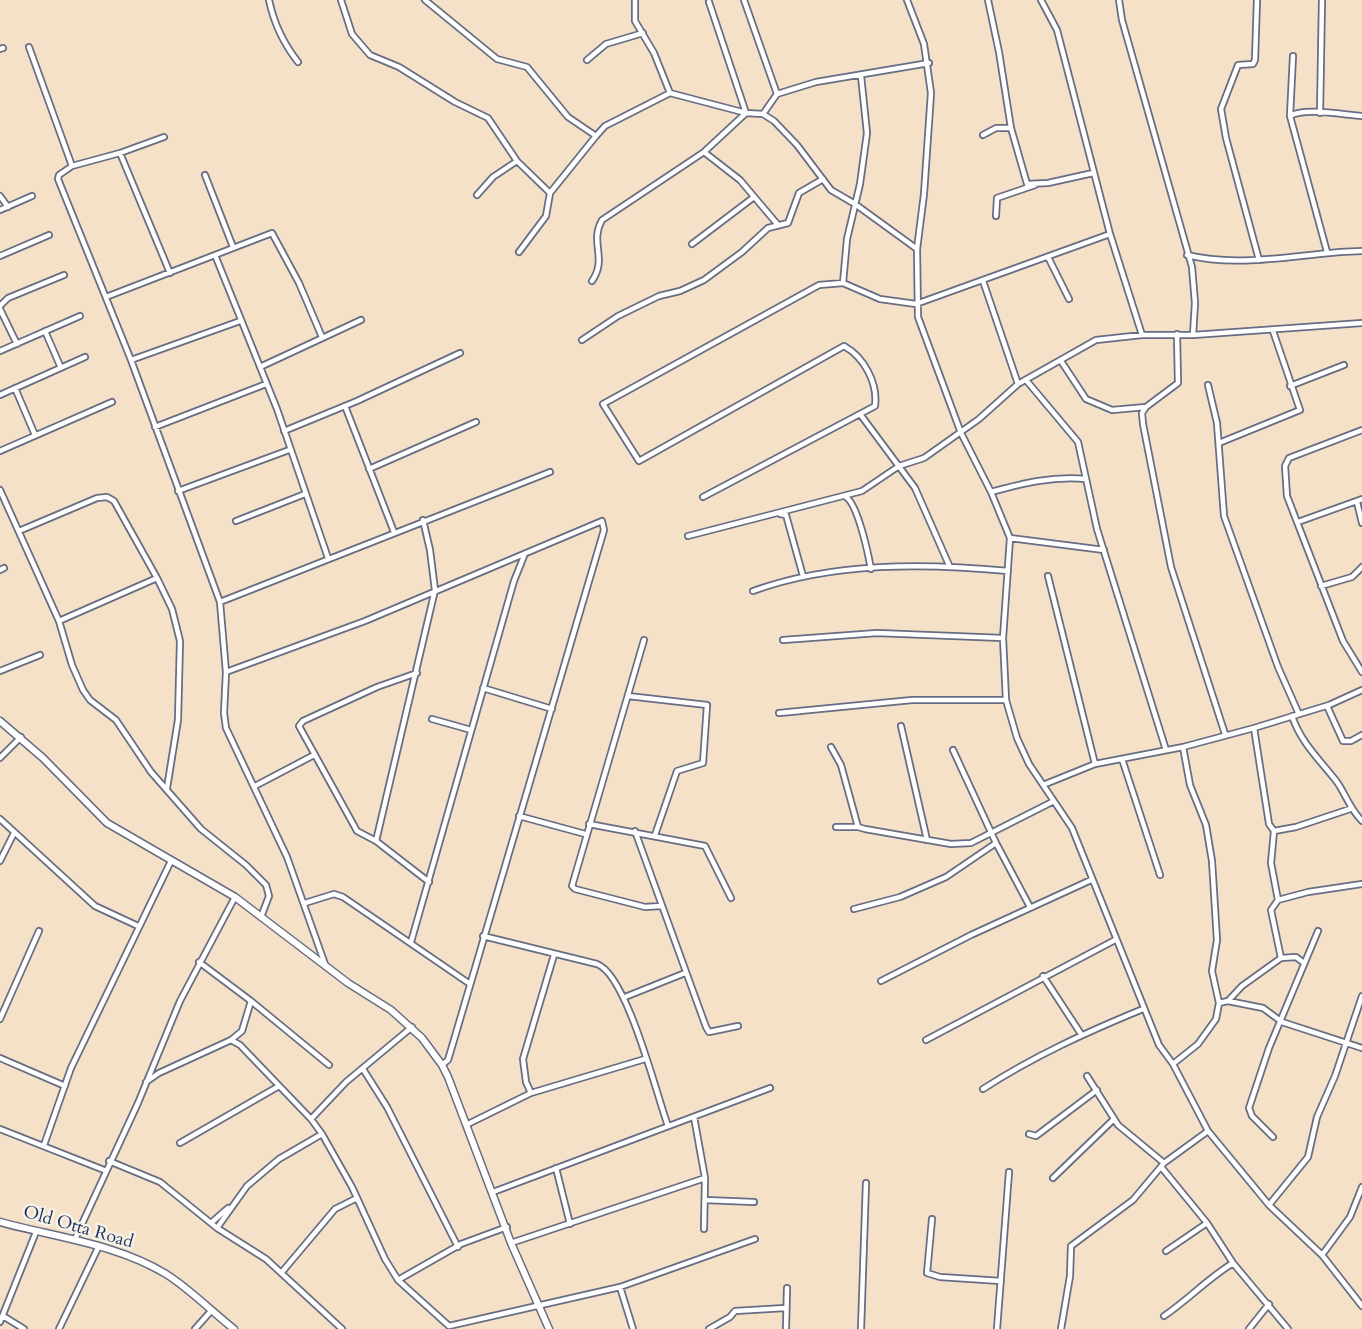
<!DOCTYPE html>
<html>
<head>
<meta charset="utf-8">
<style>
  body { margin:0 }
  canvas { display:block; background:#f4e1c7 }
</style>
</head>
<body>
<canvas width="1362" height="1329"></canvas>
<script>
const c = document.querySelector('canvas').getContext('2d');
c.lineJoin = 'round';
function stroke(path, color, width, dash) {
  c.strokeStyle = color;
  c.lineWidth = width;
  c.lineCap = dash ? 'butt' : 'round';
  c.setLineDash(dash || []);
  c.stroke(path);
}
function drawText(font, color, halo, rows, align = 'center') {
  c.font = font + ' Cardo,serif';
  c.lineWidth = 4.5;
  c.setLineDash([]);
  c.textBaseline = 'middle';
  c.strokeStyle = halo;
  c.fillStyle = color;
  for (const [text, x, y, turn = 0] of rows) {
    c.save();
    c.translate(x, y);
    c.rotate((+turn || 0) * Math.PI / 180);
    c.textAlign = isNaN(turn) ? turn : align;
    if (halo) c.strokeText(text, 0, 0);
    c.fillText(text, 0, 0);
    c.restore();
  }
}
const minor = new Path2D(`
  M 269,0 C 274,24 283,43 298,62
  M 341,0 L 352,34 L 370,55 L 399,67 L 455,102 L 488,118 L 517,161 L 550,193
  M 425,0 L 497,59 L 527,67 L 568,117 L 596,136
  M 635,0 L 635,21 L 654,53 L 670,93
  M 744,0 L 777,94
  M 907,0 L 924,44 L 931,93 L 924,194 L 917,249 L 918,317 L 961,433 L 991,492 L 1010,538 L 1003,638 L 1006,700 L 1017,738 L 1029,764 L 1072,828 L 1159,1045 L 1173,1064 L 1208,1131 L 1269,1205 L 1322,1255 L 1362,1306
  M 988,0 L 999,52 L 1011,128 L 1027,184 L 1048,183 L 1093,173
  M 1041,0 L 1057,30 L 1110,234 L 1142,335
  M 1119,0 L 1122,20 L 1192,267 L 1195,303 L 1193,335
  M 1257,0 L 1255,60 L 1253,64 L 1238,65 L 1221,109 L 1226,138 L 1259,260
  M 29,47 L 72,166
  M 0,49 L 3,48
  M 587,60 L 606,44 L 643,33
  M 1320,113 L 1322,0
  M 763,114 L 777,94 L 816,82 L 929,63
  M 1290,116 L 1293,56
  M 983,135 L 996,128 L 1011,128
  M 164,137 L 120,153 L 72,166 L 59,175 L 58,179 L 131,360 L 220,602 L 226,672 L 224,713 L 226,728 L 287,857 L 326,967
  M 704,152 L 740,180 L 778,225
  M 120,153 L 170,273
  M 205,175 L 233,247
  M 477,195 L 493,177 L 517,161
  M 0,196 L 8,207
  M 0,210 L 32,196
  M 996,216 L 997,198 L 1035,185
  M 692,244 L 754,197
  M 519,252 L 546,216 L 550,193 L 596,136 L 605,126 L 670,93 L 746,113 L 763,114 L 774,121 L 797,145 L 831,190 L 855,204 L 917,249
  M 1327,252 L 1290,116 C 1304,107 1345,115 1362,116
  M 215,255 L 277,409 L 328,558
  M 1187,255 C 1244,269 1305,252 1362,251
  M 0,256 L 49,235
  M 1048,257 L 1069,299
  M 592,281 C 608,258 589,243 602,220 L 704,152 L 746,113 L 709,2
  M 983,281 L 1018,384
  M 843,283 L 847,239 L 860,184 L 867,133 L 861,76
  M 106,297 L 272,233 L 299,283 L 322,337
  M 0,306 L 8,298 L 64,275
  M 0,309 L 17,344
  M 45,331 L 61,368
  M 582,340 L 618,316 L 659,296 L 680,291 L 704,280 L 742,252 L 768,228 L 788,223 L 799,193 L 823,179
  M 0,351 L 80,316
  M 131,360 L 240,321
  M 1061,361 L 1086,399 L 1112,410 L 1146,407 L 1178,383 L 1177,334
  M 260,367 L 361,320
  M 1026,380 L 1078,442 L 1097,529 L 1166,750
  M 1208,385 L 1217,423 L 1224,516 L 1278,667 L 1298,712
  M 1290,386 L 1344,365
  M 15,388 L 35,435
  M 0,395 L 85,357
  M 345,406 L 394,532
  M 1146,407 L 1142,413 L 1143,424 L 1171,567 L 1225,734
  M 860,414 L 915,488 L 949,565
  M 155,427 L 266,384
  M 1362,430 L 1289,458 L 1285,466 L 1287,496 L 1343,641 L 1362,672
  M 284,431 L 357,401 L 460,353
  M 1219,443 L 1300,410 L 1273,331
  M 0,451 L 112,402
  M 369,469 L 476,422
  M 0,490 L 59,621
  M 178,491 L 289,450
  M 991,492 C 1024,483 1052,476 1086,479
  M 703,497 L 875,406 C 878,383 864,357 844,346 L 639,461 L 603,404 L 819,285 L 843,283 L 880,299 L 916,304 L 1110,234
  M 846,497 C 858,505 868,553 871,569
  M 1357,502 L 1362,523
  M 780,514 L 786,515 L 803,576
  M 236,521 L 305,494
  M 1298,522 L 1362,499
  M 19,531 L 97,498 L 107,497 L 114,501 L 157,578 L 172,609 L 180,641 L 178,720 L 167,788
  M 688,536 L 862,491 L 899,466 L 924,458 L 979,419 L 1018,384 L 1096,340 L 1142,335 L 1193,335 L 1362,323
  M 1010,538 L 1104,550
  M 0,570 L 4,568
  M 1048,576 L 1095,764
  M 157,578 L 59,621 L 72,665 L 83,690 L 90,700 L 116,720 L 151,772 L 201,829 L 246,865 L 266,885 L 269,896 L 261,917
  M 1321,586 L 1352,577 L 1362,567
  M 753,591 C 833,562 925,563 1008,571
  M 220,602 L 550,472
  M 644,640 L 572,886 L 575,889 L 645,907 L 661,906
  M 783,640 L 877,633 L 1003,638
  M 0,671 L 40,655
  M 226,672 L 365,621 L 602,521 L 604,530 L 451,1050 L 448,1060 L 442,1065
  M 417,673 L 377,687 L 303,721 L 299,726 L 357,831 L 376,841 L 429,882
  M 483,688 L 552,709
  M 628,696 L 707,705 L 703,763 L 677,771 L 655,835
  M 1327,706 L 1343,741 L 1351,741 L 1362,735
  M 801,711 L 779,713 L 912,700 L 1006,700
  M 1292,716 C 1301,743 1320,760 1337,782 C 1346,795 1350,809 1362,821
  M 432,719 L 471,730
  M 901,726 L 927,840
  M 831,747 L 841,765 L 858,827 L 865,829 L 951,844 L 971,843 L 1054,801
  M 0,758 L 21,737
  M 1122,759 L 1160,875
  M 1043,785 L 1095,764 L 1183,747 L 1254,728 L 1329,705 L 1362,690
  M 255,786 L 314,755
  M 519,816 L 585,834
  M 0,819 L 95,906 L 138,926
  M 589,824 L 705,846 L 731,898
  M 836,827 L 858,827
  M 635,831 L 706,1027 L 709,1032 L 738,1026
  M 1274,831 L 1296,827 L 1350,809
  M 376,841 L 435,590 L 430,550 L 423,520
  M 996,843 L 1030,907
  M 0,861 L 14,833
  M 1278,900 L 1308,892 L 1362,884
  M 305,903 L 334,894 L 343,897 L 470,984
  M 854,909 L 900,897 L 946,877 L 996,843 L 953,750
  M 483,936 L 597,964 C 627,975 656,1093 668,1126
  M 411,942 L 514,581 L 524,556
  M 1281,958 L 1296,957 L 1304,963
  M 199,962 L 251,1001 L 329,1065
  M 1043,976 L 1081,1034
  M 881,981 L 971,935 L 1091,880
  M 625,997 L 685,973
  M 1228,1001 L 1242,986 L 1281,958 L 1271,910 L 1278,900 L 1271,863 L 1274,831 L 1269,824 L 1254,728
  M 1219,1003 L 1228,1001 L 1263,1008 L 1282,1022 L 1362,1048
  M 0,1019 L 39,931
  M 231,1040 L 242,1031 L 251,1001
  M 926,1040 L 1115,940
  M 0,1058 L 65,1086
  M 1173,1064 L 1198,1044 L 1216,1019 L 1219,1003 L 1212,971 L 1217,940 L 1212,861 L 1206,825 L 1190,785 L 1183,747
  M 363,1069 L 387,1107 L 458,1247
  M 1087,1076 L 1118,1125 L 1164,1163
  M 146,1082 L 159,1073 L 231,1040 L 240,1045 L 311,1119 L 322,1134 L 352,1187 L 385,1259 L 398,1280 L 449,1326 L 620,1287 L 755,1239
  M 983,1089 C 1034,1056 1087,1032 1143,1009
  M 531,1093 L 526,1082 L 523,1059 L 554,955
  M 694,1117 L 705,1178 L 704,1229
  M 311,1119 L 346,1082 L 412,1027
  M 466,1125 L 531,1093 L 645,1059
  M 0,1129 L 104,1170
  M 1029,1134 L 1036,1136 L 1097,1090
  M 1273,1137 L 1252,1116 L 1249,1108 L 1269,1048 L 1318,931
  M 180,1143 L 279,1086
  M 44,1145 L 71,1068 L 171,861
  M 109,1161 L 160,1182 L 217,1228 L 266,1259 L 342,1329
  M 556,1168 L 570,1224
  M 1162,1168 L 1207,1223 L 1233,1263 L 1288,1329
  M 1053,1178 L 1114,1119
  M 493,1192 L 770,1088
  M 705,1200 L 754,1202
  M 1269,1205 L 1308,1157 L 1317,1117 L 1335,1076 L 1362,996
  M 932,1219 L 927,1273 L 940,1277 L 1001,1281
  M 211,1223 L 228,1208
  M 217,1228 L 247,1186 L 279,1159 L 322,1134
  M 75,1239 L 138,1103 L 180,1001 L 235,897
  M 511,1243 L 705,1178
  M 1166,1251 L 1207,1223
  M 1322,1255 L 1350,1217 L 1362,1187
  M 282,1272 L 335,1209 L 357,1198
  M 398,1280 L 461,1244 L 507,1227
  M 620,1287 L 633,1329
  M 3,1316 L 24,1329
  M 1164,1316 C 1189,1299 1207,1279 1233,1263
  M 0,1322 L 36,1232
  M 59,1329 L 98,1248
  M 195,1329 L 211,1311
  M 709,1329 L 730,1317 L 735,1311 L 785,1308
  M 786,1329 L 787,1288
  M 861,1329 L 866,1183
  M 997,1329 L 1009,1172
  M 1061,1329 L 1070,1276 L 1071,1246 L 1133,1200 L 1164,1163 L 1208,1131
  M 1249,1329 L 1269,1304`);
const tertiary = new Path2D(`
  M 0,721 L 43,758 L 107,823 L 235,897 L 348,983 L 391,1010 L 422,1038 L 442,1065 L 448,1077 L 511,1243 L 549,1329
  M 0,1222 C 55,1237 117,1244 166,1274 C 190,1289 211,1311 234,1329`);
const streetNames = [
  ["Old Otta Road",78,1228,16]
];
stroke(minor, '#676d83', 8);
stroke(tertiary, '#676d83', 9);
stroke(minor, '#fff', 4.5);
stroke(tertiary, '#fff', 6);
drawText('18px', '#1b2f5e', '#f7f3e8', streetNames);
</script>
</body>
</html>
